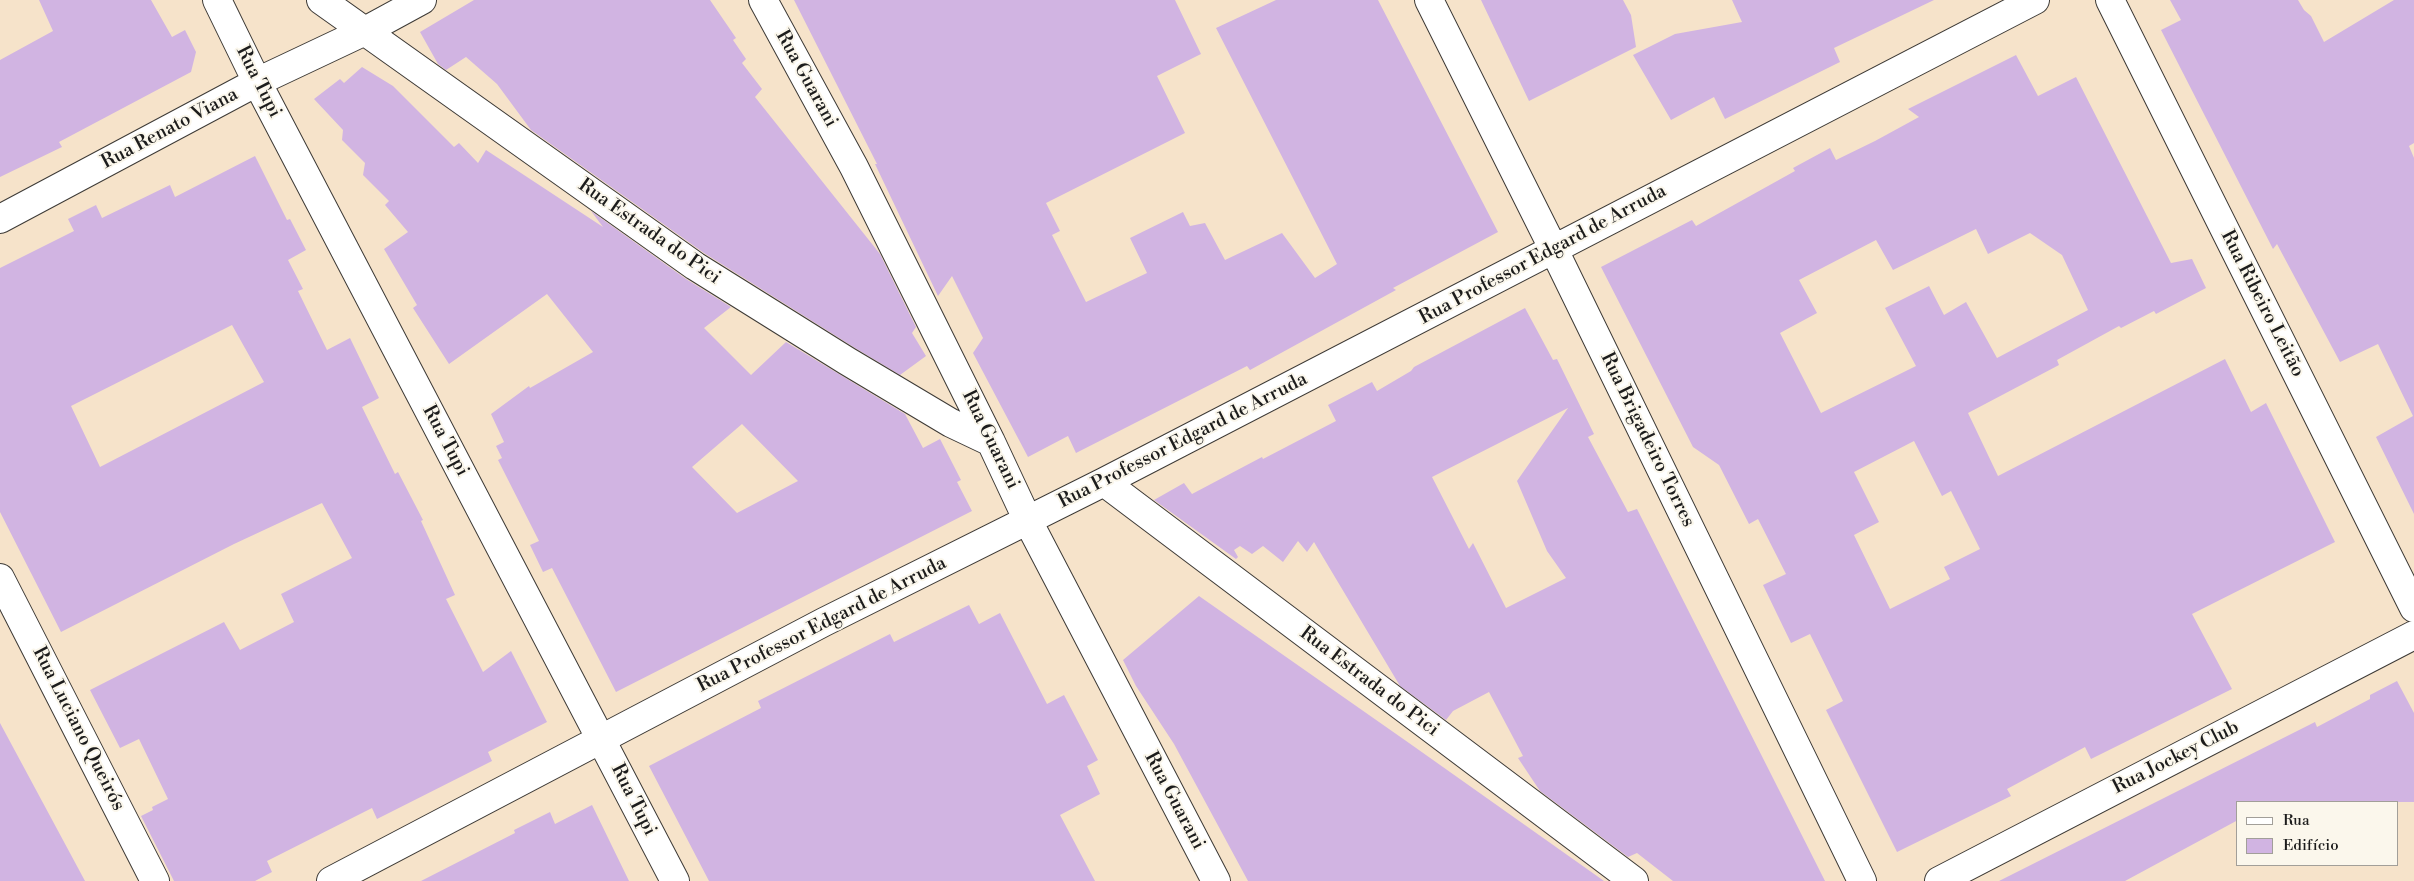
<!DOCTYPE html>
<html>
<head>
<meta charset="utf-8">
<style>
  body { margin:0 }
  #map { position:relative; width:2414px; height:881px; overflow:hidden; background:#f6e3ca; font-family:"Libre Bodoni",serif }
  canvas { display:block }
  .legend { position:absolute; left:2236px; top:801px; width:162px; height:65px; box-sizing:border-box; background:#fbf7ec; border:1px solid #a29f99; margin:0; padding:6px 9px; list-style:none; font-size:15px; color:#1c1c1c }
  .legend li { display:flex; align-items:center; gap:10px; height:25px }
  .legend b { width:25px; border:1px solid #a29f99 }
</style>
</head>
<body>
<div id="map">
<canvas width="2414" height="881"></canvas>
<ul class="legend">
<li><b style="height:6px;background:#fff"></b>Rua</li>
<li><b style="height:14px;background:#d1b4e2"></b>Edifício</li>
</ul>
</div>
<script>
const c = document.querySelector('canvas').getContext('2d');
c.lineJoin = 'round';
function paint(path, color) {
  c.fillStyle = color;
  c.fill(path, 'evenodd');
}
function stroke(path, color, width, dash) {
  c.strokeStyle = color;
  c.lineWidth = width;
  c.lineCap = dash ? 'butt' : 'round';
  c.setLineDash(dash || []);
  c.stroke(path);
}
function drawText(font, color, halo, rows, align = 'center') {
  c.font = font + ' "Libre Bodoni",serif';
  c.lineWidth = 4;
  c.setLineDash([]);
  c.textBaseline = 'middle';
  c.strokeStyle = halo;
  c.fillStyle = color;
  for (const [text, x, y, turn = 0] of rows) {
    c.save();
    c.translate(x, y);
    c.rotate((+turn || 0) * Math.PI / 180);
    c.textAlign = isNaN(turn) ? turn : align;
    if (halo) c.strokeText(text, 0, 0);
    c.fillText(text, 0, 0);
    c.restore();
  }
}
const building = new Path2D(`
  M 39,0 L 151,0 L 172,37 L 185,30 L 196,52 L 191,72 L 59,142 L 62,147 L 0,177 L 0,60 L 53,31 Z
  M 474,0 L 710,0 L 736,38 L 733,40 L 746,59 L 742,63 L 762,89 L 755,97 L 880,254 L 916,327 L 912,333 L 926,356 L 900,375 L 855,348 L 704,253 L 531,130 L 497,84 L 466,57 L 446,70 L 438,64 L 420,32 Z
  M 794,0 L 1175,0 L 1201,54 L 1157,76 L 1185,133 L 1046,203 L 1060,231 L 1052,235 L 1086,302 L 1147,273 L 1130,238 L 1183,212 L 1190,226 L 1205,223 L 1225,260 L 1282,233 L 1315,278 L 1337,264 L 1216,28 L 1276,0 L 1378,0 L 1498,232 L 1393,288 L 1396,290 L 1250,370 L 1247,366 L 1076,453 L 1068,436 L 1028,457 L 973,353 L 983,338 L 952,276 L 938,296 L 875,164 L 877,164 Z
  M 1481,0 L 1623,0 L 1631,15 L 1636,47 L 1529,101 Z
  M 1732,0 L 1934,0 L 1834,48 L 1840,62 L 1725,119 L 1714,97 L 1671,120 L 1633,55 L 1675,34 L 1742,22 Z
  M 2170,0 L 2298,0 L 2304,10 L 2311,16 L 2324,42 L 2394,0 L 2414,0 L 2414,143 L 2409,146 L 2414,158 L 2414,514 L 2376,437 L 2413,416 L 2378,344 L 2340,362 L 2277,244 L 2273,249 L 2161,30 L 2181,20 Z
  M 2016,55 L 2038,96 L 2076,77 L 2171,263 L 2192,259 L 2206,288 L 2156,314 L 2154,311 L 2121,328 L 2119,326 L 2057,360 L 2059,365 L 1968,413 L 1998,476 L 2225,359 L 2251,412 L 2266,403 L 2335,542 L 2192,614 L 2232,689 L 2091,759 L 2085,747 L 2007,789 L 2011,796 L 1897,852 L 1826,710 L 1843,701 L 1810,634 L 1791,643 L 1763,585 L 1786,574 L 1758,519 L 1749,524 L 1719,465 L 1693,447 L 1601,267 L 1692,220 L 1696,226 L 1795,171 L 1793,168 L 1830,148 L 1836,160 L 1875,141 L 1919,117 L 1908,109 ZM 1976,229 L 1988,254 L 2030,233 L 2062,255 L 2088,310 L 1997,358 L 1966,302 L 1944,315 L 1929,286 L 1885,308 L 1916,366 L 1821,413 L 1780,333 L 1817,313 L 1799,280 L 1876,240 L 1893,270 ZM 1914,441 L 1942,496 L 1951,491 L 1980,549 L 1944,567 L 1950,579 L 1890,609 L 1854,535 L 1879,522 L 1854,472 Z
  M 362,67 L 393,86 L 454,147 L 459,143 L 478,163 L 486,150 L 603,227 L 591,211 L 686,279 L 731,307 L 704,328 L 751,375 L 786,342 L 905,414 L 923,448 L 940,439 L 961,480 L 957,482 L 972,511 L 616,692 L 552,568 L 543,572 L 530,545 L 539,541 L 498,460 L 502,458 L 496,446 L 504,442 L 491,414 L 529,386 L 530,388 L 593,352 L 547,294 L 449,364 L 413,308 L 417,305 L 384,249 L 408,232 L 385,205 L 389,201 L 363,175 L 365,163 L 342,140 L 343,130 L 314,99 L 340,79 L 344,83 ZM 742,424 L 798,481 L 737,513 L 692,467 Z
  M 255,156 L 287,220 L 290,219 L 306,250 L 288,260 L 303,289 L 298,291 L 327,350 L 350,338 L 379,398 L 362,407 L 395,474 L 398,472 L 423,520 L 421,521 L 455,595 L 446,599 L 483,672 L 511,651 L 547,722 L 488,752 L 492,761 L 377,819 L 372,808 L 267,861 L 272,872 L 255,881 L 174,881 L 141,816 L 153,810 L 152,807 L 168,799 L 139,739 L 120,748 L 90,690 L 224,622 L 240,650 L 294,622 L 281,594 L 352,558 L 322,503 L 234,544 L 61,632 L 0,512 L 0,268 L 74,231 L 68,219 L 96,205 L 102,218 L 170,185 L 175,197 ZM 232,325 L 264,382 L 100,467 L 71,406 Z
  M 1525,308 L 1553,360 L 1557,359 L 1594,434 L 1588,437 L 1628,512 L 1637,509 L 1825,881 L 1673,881 L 1637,853 L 1628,857 L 1540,791 L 1518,758 L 1523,756 L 1489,692 L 1453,711 L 1446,720 L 1400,686 L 1314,542 L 1307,552 L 1298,541 L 1283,562 L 1263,546 L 1252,554 L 1240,546 L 1234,550 L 1238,557 L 1236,559 L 1154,500 L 1184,483 L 1192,494 L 1262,457 L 1263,459 L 1336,421 L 1328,405 L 1372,382 L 1377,391 L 1411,371 L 1414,367 ZM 1568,408 L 1517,481 L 1547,551 L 1566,578 L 1506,608 L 1473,543 L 1469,549 L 1432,477 Z
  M 1199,596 L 1409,743 L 1604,881 L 1248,881 L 1174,744 L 1136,686 L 1123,660 Z
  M 969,605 L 979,624 L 1000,613 L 1047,704 L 1064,695 L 1098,760 L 1087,766 L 1100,794 L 1060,815 L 1095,881 L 709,881 L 649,766 L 761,708 L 758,701 L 890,634 L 894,642 Z
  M 2397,681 L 2414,713 L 2414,802 L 2238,802 L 2238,820 L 2125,881 L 1999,881 L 2315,722 L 2317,727 L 2370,699 L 2370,695 Z
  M 0,723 L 85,881 L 0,881 Z
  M 592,805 L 629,881 L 421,881 L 515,833 L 514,830 L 550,812 L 555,824 Z`);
const minor = new Path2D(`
  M 217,0 L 257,82 L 675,881
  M 321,0 L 695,266 L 847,361 L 951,423 L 991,442
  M 763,0 L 854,167 L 991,442 L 1028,521 L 1216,881
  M 1429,0 L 1554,250 L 1862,881
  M 2110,0 L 2414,608
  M 0,219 L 257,82 L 365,31 L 422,0
  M 1104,482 L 1634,881
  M 0,578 L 155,881
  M 331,881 L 824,622 L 1104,482 L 2035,0
  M 1939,881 L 2414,635`);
const streetNames = [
  ["Rua Guarani",806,79,61],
  ["Rua Tupi",258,82,63],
  ["Rua Renato Viana",170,129,-28],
  ["Rua Estrada do Pici",649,232,35],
  ["Rua Professor Edgard de Arruda",1543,255,-28],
  ["Rua Ribeiro Leitão",2262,304,63],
  ["Rua Guarani",990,440,64],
  ["Rua Brigadeiro Torres",1647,440,64],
  ["Rua Tupi",445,441,62],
  ["Rua Professor Edgard de Arruda",1183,441,-27],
  ["Rua Professor Edgard de Arruda",822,625,-27],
  ["Rua Estrada do Pici",1369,682,37],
  ["Rua Luciano Queirós",78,729,63],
  ["Rua Jockey Club",2176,758,-27],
  ["Rua Tupi",633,800,63],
  ["Rua Guarani",1174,801,62]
];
paint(building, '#d1b4e2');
stroke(minor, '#3d3a36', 30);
stroke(minor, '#fff', 28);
drawText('19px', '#1c1c1c', '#fbf7ec', streetNames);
</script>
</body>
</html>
